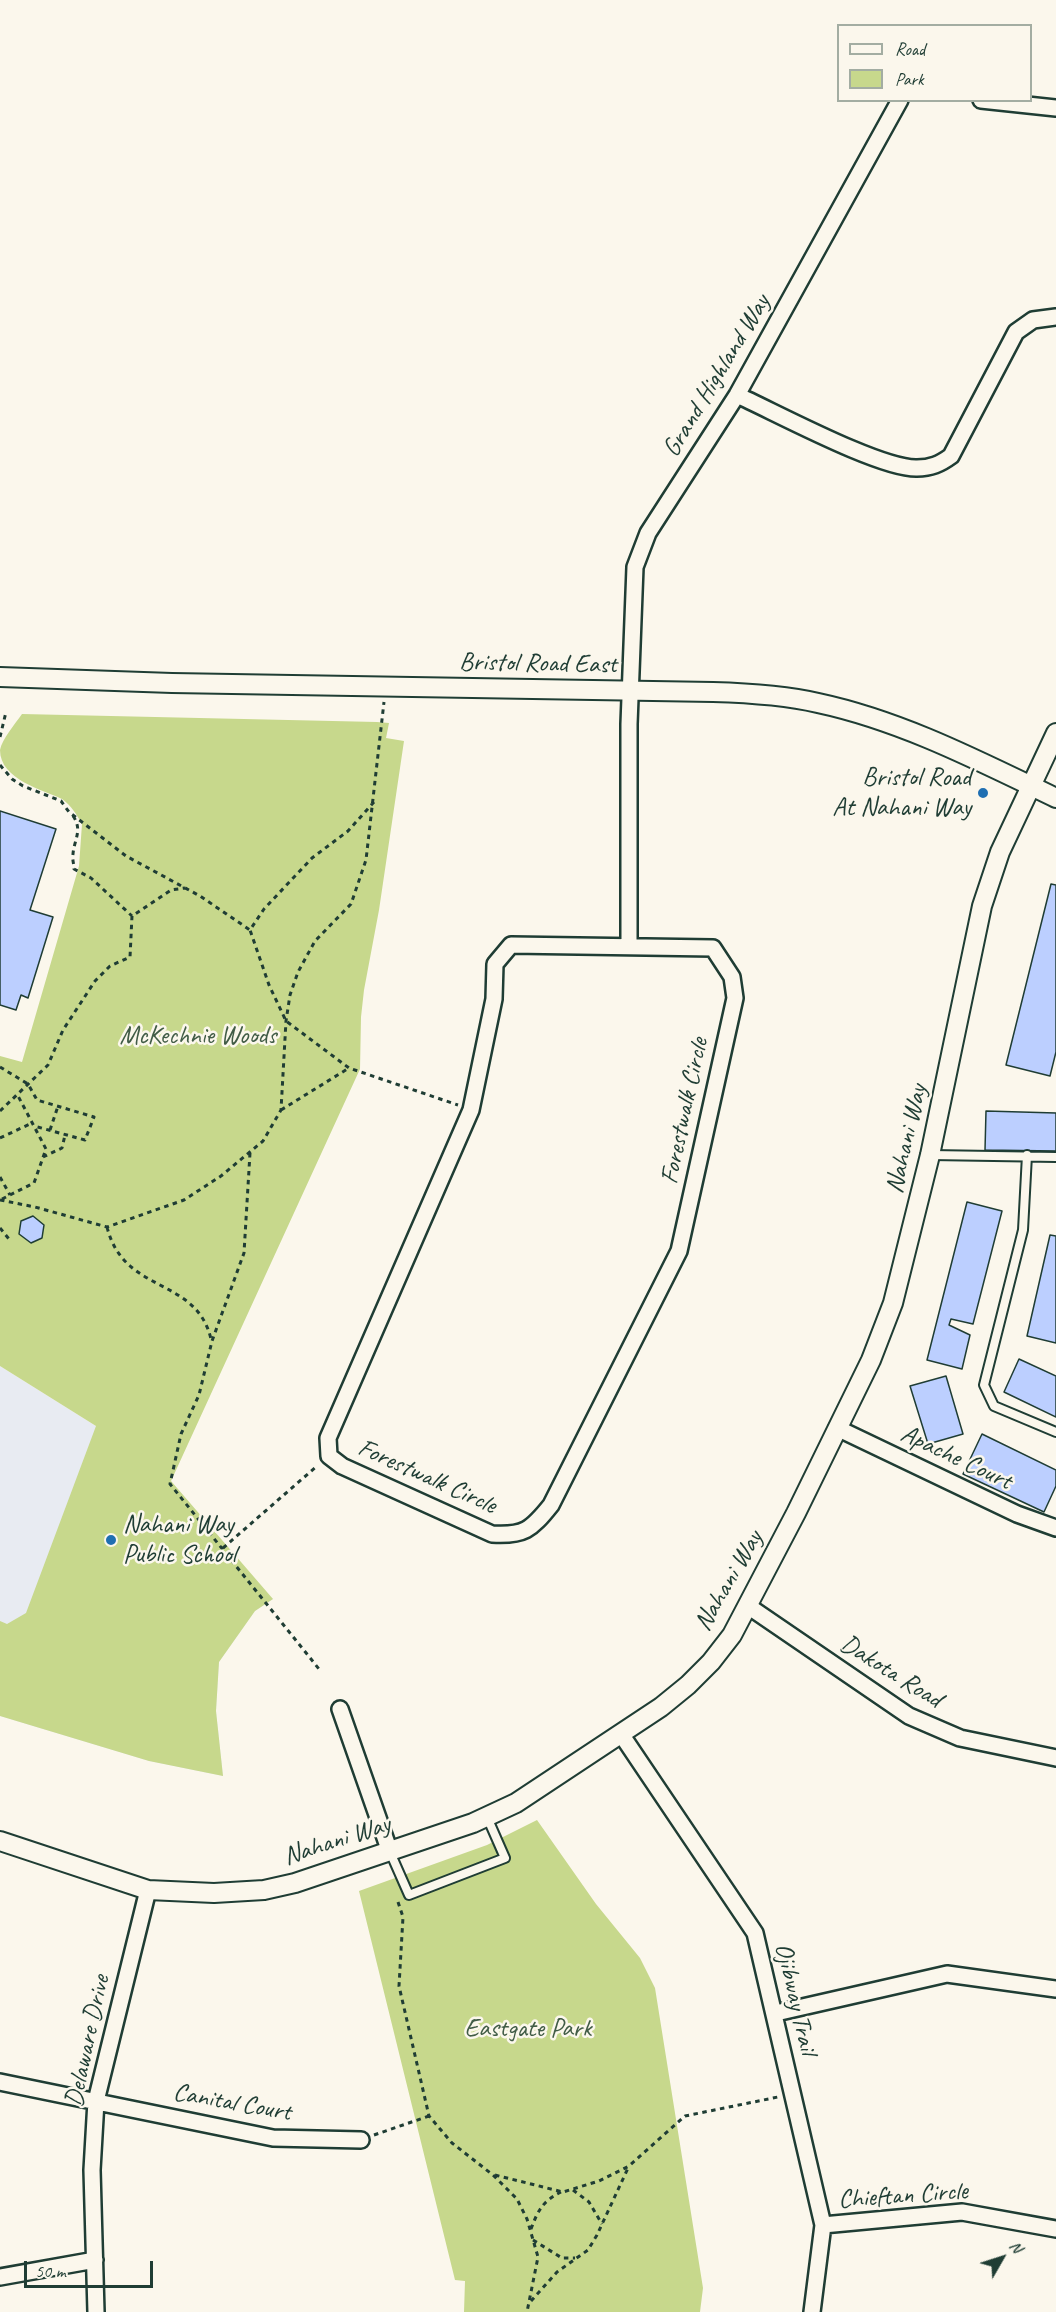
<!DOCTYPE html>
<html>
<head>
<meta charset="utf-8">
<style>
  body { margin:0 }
  #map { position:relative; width:1056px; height:2312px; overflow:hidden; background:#fbf7ec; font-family:Caveat,sans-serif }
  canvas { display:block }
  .legend { position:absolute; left:837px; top:24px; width:195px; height:78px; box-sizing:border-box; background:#fbf7ec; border:2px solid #a3ada2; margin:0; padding:8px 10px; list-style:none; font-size:18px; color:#1f3d34 }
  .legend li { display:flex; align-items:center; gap:12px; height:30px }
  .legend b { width:30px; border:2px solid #a3ada2 }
  .north { position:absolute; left:972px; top:2228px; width:60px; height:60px; -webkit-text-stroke:4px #fbf7ec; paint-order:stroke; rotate:51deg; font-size:16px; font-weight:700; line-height:24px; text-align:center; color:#1f3d34 }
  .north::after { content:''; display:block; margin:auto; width:21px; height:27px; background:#1f3d34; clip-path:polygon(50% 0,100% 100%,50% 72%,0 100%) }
  .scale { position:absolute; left:24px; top:2261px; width:129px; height:27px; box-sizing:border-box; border:3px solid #1f3d34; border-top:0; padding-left:8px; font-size:18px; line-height:21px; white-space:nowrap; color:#1f3d34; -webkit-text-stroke:4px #fbf7ec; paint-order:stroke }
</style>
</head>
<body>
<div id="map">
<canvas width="1056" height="2312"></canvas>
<ul class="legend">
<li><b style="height:8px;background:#fbf7ec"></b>Road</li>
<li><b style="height:16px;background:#c7d88c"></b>Park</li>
</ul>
<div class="north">N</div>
<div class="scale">50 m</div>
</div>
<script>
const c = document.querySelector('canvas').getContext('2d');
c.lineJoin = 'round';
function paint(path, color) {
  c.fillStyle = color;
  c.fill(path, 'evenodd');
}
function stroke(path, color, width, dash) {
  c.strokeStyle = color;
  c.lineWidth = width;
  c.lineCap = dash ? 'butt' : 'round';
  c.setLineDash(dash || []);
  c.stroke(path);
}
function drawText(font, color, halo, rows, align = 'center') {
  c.font = font + ' Caveat,sans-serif';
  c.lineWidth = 5;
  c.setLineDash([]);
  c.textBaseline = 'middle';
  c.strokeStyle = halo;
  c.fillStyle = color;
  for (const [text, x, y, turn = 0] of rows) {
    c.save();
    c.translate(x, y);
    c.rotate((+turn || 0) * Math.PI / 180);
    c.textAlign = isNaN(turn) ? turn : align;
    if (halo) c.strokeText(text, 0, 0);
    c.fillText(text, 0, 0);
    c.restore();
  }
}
const built = new Path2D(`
  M 0,1366 L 96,1426 L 273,1599 L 255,1611 L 219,1662 L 216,1711 L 223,1776 L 149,1761 L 0,1716 Z`);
const green = new Path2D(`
  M 22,714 L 377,722 L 389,723 L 386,738 L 404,741 L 379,910 L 364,990 L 361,1017 L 360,1069 L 171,1481 L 273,1599 L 255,1611 L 219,1662 L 216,1711 L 223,1776 L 149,1761 L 0,1716 L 0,1621 L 7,1624 L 26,1613 L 96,1426 L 0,1366 L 0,1056 L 22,1062 L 79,866 L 82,824 C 77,815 71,805 62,799 C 44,790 0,780 0,750 C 2,739 15,724 22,714 Z
  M 537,1820 L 596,1904 L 640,1958 L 655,1988 L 703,2288 L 700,2312 L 464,2312 L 465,2281 L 455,2280 L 359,1891 L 487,1845 Z`);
const building = new Path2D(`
  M 0,811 L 56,829 L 30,910 L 53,917 L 28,998 L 21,995 L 16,1010 L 0,1005 Z
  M 1051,884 L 1056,885 L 1056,1052 L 1050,1076 L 1006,1065 Z
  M 986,1111 L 1056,1113 L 1056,1151 L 985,1150 Z
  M 967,1202 L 1002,1211 L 973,1324 L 951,1319 L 949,1325 L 970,1335 L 962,1369 L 927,1360 Z
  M 33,1216 L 44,1225 L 42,1238 L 31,1243 L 19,1234 L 21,1221 Z
  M 1050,1235 L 1056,1236 L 1056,1343 L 1027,1336 Z
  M 1019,1359 L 1056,1376 L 1056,1417 L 1004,1392 Z
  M 946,1376 L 963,1434 L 928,1444 L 910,1386 Z
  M 982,1434 L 1056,1470 L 1056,1486 L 1044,1512 L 963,1474 Z`);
const path = new Path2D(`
  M 0,737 L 6,712
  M 0,765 L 12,779 L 23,786 L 61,801 L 69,812 L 126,856 L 200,896 L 250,930
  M 374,802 L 348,831 L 312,858 L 264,909 L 250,930 L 269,985 L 286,1021 L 349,1068 L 458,1105
  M 73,816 C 83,830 74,840 73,854 C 72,859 74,864 74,869 L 91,878 L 132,916
  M 0,1067 L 28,1084 L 37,1100 L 94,1117 L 85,1140 L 34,1126
  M 281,1110 L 349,1068
  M 0,1111 L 48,1065 L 63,1030 L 95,981 L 110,966 L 130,957 L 132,916 L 171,890 L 185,888
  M 50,1130 L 58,1106
  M 0,1138 L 32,1123
  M 250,1153 L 244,1253 L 212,1341 L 199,1395 L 181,1434 L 170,1484 L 319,1669
  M 43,1157 L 62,1148 L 65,1135
  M 0,1177 L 10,1195
  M 2,1199 L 34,1183 L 46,1149 L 17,1094
  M 0,1200 L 35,1207 L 107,1227 L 184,1200 L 221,1176 L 263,1141 L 281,1110 L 286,1021 L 290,995 L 298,972 L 315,941 L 351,904 L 366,860 L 384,702
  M 107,1227 C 124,1295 196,1276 211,1339
  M 0,1228 L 9,1239
  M 223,1548 L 317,1466
  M 398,1902 L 403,1917 L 399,1986 L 429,2116 L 452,2143 L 493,2175 L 517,2199 L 527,2219 L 538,2257 L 527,2312
  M 374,2135 L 429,2116
  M 495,2175 L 563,2192 L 599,2181 L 629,2166 L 685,2116 L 778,2097
  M 573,2190 L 589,2202 L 602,2224
  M 531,2229 C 538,2210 543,2201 561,2192
  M 533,2240 L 562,2258 L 575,2258
  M 531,2301 L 557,2272 L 588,2250 L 597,2235 L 629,2166`);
const service = new Path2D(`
  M 931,1155 L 1056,1157
  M 1027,1155 L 1023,1230 L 984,1385 L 994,1406 L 1056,1432
  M 390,1852 L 409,1895 L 505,1858 L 487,1817`);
const minor = new Path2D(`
  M 981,100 L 1056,108
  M 737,395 C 775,412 880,469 917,468 C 931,468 940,464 951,456 L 1016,332 L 1033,320 L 1056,317
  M 511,945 L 713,948 L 732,977 L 735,998 L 679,1251 L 551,1505 C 531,1530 524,1536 492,1534 L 342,1466 L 329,1456 L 328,1438 L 471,1110 L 494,999 L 495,964 Z
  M 629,946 L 629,724 L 635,567 L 648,533 L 737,395 L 900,100
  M 837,1428 L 1017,1514 L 1056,1528
  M 748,1606 L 909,1716 L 960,1738 L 1056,1758
  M 340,1709 L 390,1852
  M 621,1734 L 755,1933 L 823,2225 L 812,2312
  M 776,2013 L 947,1974 L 1056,1989
  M 0,2082 L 273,2138 L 361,2140
  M 823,2225 L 962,2212 L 1056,2229
  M 0,2277 L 95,2260
  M 96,2312 L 92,2170 L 96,2101 L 148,1890`);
const tertiary = new Path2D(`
  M 0,677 L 172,683 L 713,692 C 748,693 784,695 818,703 C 902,721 979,761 1056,798
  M 0,1841 L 148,1890 L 214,1893 L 264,1890 L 295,1883 L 473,1823 L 516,1803 L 661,1707 L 688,1685 L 711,1662 L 732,1635 L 796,1513 L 871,1360 L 893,1303 L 930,1155 L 982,906 L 1000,852 L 1056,733`);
const markers = [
  [983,793,6,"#1f6fb2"],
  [111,1540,6,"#1f6fb2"]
];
const streetNames = [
  ["Grand Highland Way",717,376,-59],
  ["Bristol Road East",538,664,1],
  ["Forestwalk Circle",685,1111,-78],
  ["Nahani Way",907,1139,-77],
  ["Apache Court",956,1458,25],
  ["Forestwalk Circle",427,1477,24],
  ["Nahani Way",729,1581,-60],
  ["Dakota Road",891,1672,32],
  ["Nahani Way",337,1841,-18],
  ["Ojibway Trail",795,1999,77],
  ["Delaware Drive",88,2041,-78],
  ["Canital Court",232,2103,10],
  ["Chieftan Circle",903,2196,-4]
];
const poiNames = [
  ["Bristol Road",971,778],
  ["At Nahani Way",971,808],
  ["Nahani Way",123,1525,"left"],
  ["Public School",123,1555,"left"]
];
const parkNames = [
  ["McKechnie Woods",198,1036],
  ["Eastgate Park",528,2029]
];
paint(built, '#e8ebf2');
paint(green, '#c7d88c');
paint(building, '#bccfff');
stroke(building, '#1f3d34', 1.5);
stroke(service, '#1f3d34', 12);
stroke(minor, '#1f3d34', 20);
stroke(tertiary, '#1f3d34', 22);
stroke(path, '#1f3d34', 3, [4.5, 4.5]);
stroke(service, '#fbf7ec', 8);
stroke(minor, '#fbf7ec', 15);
stroke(tertiary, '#fbf7ec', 18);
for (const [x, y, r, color] of markers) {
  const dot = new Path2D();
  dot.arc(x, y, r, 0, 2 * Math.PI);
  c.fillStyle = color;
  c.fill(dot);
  stroke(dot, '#fbf7ec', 2);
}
drawText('26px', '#1f3d34', '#fbf7ec', streetNames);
drawText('26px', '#1f3d34', '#fbf7ec', poiNames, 'right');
drawText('26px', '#415c46', '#fbf7ec', parkNames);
</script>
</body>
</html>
